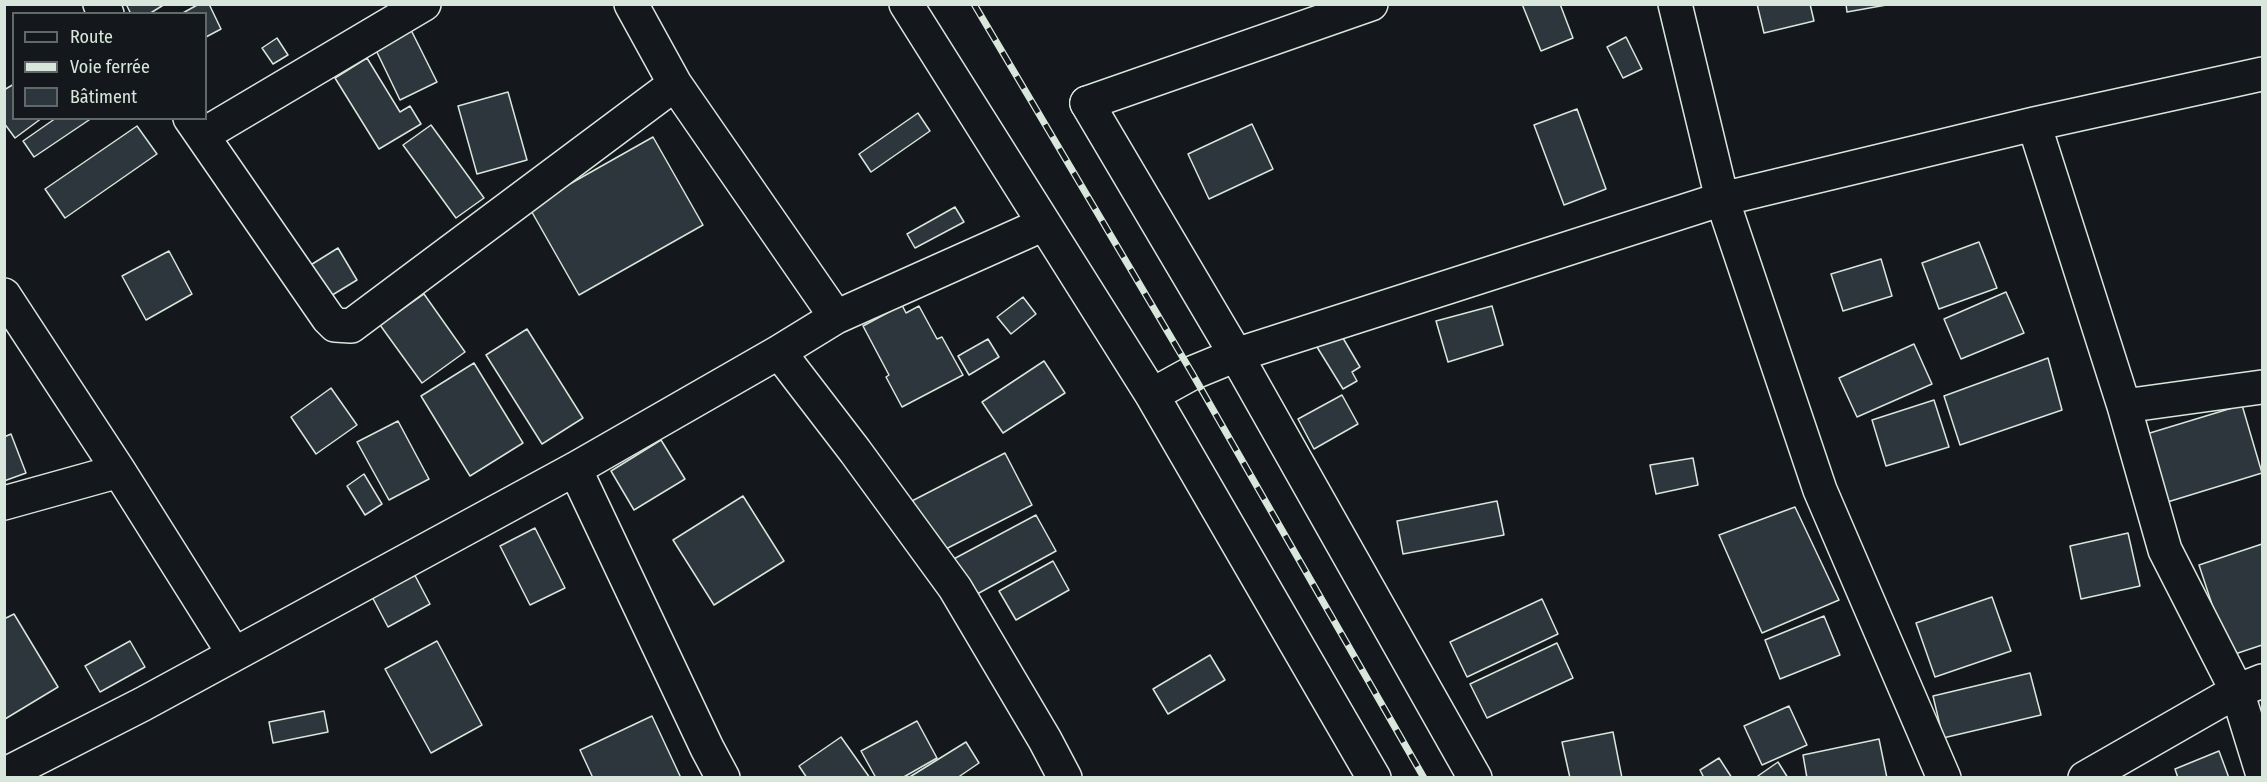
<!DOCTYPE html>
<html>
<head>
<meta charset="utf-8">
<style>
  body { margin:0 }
  #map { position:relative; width:2267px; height:782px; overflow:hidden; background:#14181c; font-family:"Fira Sans Condensed",sans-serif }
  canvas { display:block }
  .frame { position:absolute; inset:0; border:6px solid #d8e6dc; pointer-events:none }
  .legend { position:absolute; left:12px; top:12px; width:195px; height:108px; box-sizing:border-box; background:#14181c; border:2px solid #626a69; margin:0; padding:8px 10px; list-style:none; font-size:18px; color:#d8e6dc }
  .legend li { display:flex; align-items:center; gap:12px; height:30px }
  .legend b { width:30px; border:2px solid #626a69 }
</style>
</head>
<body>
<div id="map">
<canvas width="2267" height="782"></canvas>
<div class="frame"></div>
<ul class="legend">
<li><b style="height:8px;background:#14181c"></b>Route</li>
<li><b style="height:8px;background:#d8e6dc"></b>Voie ferrée</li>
<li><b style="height:16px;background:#2c363c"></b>Bâtiment</li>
</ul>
</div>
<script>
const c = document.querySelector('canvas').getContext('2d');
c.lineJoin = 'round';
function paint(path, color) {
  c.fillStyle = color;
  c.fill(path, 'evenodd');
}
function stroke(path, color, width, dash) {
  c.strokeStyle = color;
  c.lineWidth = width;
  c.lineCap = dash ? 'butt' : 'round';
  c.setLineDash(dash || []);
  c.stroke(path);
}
const building = new Path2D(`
  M 126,4 L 165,4 L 149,14 L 131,14 Z
  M 199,4 L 209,4 L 221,29 L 206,37 L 206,14 L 181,14 Z
  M 1522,4 L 1560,4 L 1573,38 L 1541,51 Z
  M 1757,4 L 1810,4 L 1814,21 L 1764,33 Z
  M 1846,4 L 1892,4 L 1847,12 Z
  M 409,26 L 437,82 L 400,100 L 373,44 Z
  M 1626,37 L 1642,69 L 1623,78 L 1607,47 Z
  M 277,38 L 288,55 L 273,64 L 262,48 Z
  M 367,58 L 400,112 L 410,106 L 421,124 L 379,149 L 335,78 Z
  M 14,84 L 14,118 L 42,118 L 15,138 L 4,123 L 4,90 Z
  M 508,92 L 527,160 L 477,174 L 458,106 Z
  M 1577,109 L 1606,189 L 1564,205 L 1534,125 Z
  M 918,113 L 930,131 L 871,172 L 859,154 Z
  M 56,118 L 92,118 L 34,157 L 23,141 Z
  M 1252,124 L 1273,169 L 1209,199 L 1188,154 Z
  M 431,125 L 484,198 L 456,218 L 403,145 Z
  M 137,126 L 157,154 L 65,218 L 45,189 Z
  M 653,137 L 703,225 L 579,295 L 529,207 Z
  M 955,207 L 964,222 L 915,248 L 907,234 Z
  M 1979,242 L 1997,288 L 1939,309 L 1922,263 Z
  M 338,248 L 357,280 L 329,297 L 309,266 Z
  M 169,251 L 192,294 L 146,320 L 122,276 Z
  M 1881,259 L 1892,296 L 1843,311 L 1831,274 Z
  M 2006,292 L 2024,333 L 1961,359 L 1944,319 Z
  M 424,294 L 465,352 L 422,383 L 380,325 Z
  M 1023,297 L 1036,314 L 1011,334 L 997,317 Z
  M 902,305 L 906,313 L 919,306 L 937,339 L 942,337 L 963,375 L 902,407 L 886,377 L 889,375 L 863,326 Z
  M 1492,306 L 1503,345 L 1448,362 L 1436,321 Z
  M 527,329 L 583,418 L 542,444 L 486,355 Z
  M 1340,333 L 1360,367 L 1352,372 L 1357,381 L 1343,389 L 1317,347 Z
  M 988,339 L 999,357 L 969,375 L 958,356 Z
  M 1914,344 L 1932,384 L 1857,417 L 1839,378 Z
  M 2048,358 L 2062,410 L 1960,445 L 1944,396 Z
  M 1044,361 L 1065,393 L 1003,433 L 982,402 Z
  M 474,363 L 523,443 L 470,476 L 421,396 Z
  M 331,388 L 357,425 L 316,454 L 291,417 Z
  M 1342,395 L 1358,424 L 1314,449 L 1298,419 Z
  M 1934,400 L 1949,447 L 1886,466 L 1872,420 Z
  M 2242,405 L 2262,473 L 2161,504 L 2140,436 Z
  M 398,421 L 429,479 L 389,500 L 357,442 Z
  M 11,434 L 26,473 L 4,481 L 4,437 Z
  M 661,440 L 685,479 L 634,510 L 611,471 Z
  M 1005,453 L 1032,505 L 934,555 L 908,503 Z
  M 1693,458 L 1698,485 L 1656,494 L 1650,465 Z
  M 364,474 L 382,504 L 365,515 L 347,486 Z
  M 743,496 L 784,561 L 714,605 L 673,540 Z
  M 1497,501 L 1504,535 L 1403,554 L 1397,521 Z
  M 1795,507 L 1839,600 L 1762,633 L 1719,535 Z
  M 1036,515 L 1056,551 L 968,599 L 948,562 Z
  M 535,528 L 565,588 L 530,605 L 500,546 Z
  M 2128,533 L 2140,586 L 2081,599 L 2070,546 Z
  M 2262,544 L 2262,645 L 2229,656 L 2199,565 Z
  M 1053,561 L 1069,590 L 1016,620 L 999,591 Z
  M 411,568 L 430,604 L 388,627 L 369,591 Z
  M 1992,597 L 2011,651 L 1935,677 L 1916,623 Z
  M 1542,599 L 1558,634 L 1467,677 L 1450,642 Z
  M 14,614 L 58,687 L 5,719 L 4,619 Z
  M 1824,616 L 1840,655 L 1780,679 L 1765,640 Z
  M 130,641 L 145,667 L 100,692 L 85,666 Z
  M 437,641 L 482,725 L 431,753 L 385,669 Z
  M 1557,643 L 1573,678 L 1487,718 L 1470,684 Z
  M 1210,655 L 1225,680 L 1168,714 L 1153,689 Z
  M 2030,673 L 2041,715 L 1943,738 L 1933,696 Z
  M 1789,706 L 1807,745 L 1762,765 L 1744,726 Z
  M 324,711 L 328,732 L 273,743 L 269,722 Z
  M 652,716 L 681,778 L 593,778 L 580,750 Z
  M 917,721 L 937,758 L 902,778 L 876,778 L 861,751 Z
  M 1613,732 L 1622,778 L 1570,778 L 1562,742 Z
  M 841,737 L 870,778 L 807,778 L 799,766 Z
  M 1879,739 L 1887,778 L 1807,778 L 1803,755 Z
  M 966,742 L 979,763 L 957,778 L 908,778 Z
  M 2219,751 L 2229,778 L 2178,778 L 2175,769 Z
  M 1719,758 L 1732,778 L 1704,778 L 1700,770 Z
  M 1778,762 L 1788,778 L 1755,778 Z`);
const minor = new Path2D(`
  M 100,4 L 107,14
  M 631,4 L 675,84 L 836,317
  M 906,4 L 1152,395 L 1374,778
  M 1675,4 L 1722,199 L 1820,490 L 1944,778
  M 1087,103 L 1371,4
  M 190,118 L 328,318 L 335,325 L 351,326 L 675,84
  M 2034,124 L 2124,406 L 2165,550 L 2237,691 L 2262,772
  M 203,135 L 424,4
  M 4,295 L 119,471 L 234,654
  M 779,352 L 855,451 L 955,588 L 1045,740 L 1065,778
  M 1152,395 L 1192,373 L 1236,355 L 1722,199 L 2034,124 L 2262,74
  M 2124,406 L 2262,387
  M 575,469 L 707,748 L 723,778
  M 4,503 L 119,471
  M 4,775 L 143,704 L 575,469 L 779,352 L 836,317 L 1044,224
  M 2085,778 L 2237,691 L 2262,681`);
const major = new Path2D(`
  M 1087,103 L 1236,355 L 1475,778`);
const rail = new Path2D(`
  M 974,4 L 1192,373 L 1424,778`);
paint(building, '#2c363c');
stroke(building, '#d8e6dc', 1.5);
stroke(minor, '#d8e6dc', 36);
stroke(major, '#d8e6dc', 36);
stroke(minor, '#14181c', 33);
stroke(major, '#14181c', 33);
stroke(rail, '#d8e6dc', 7);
stroke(rail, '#14181c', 4.5, [14]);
</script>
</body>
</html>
